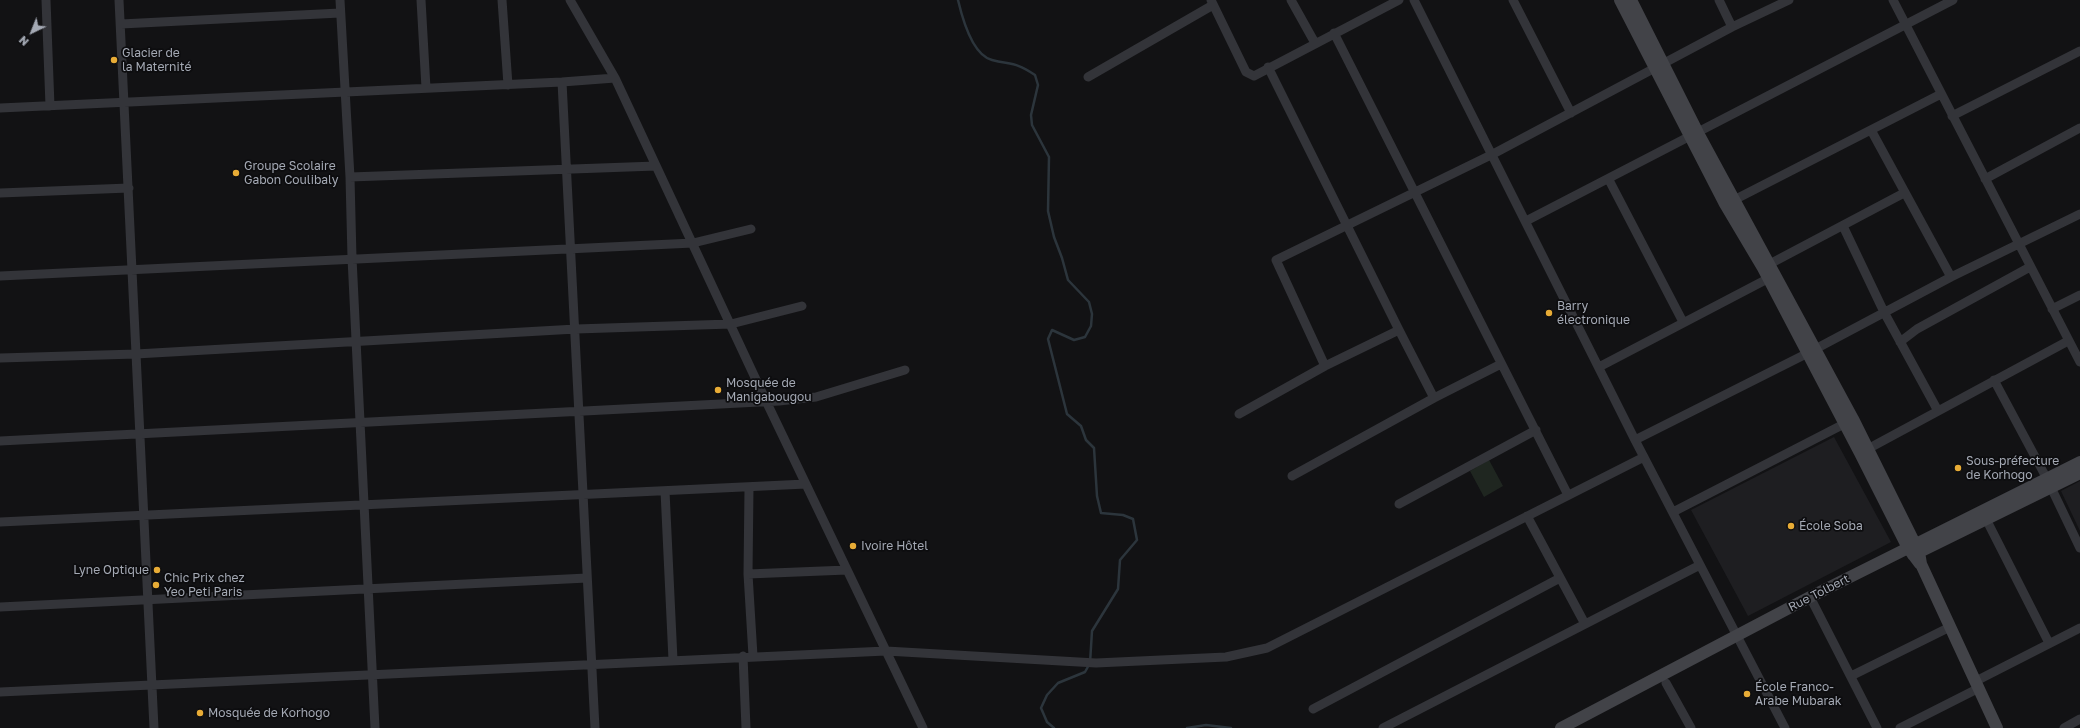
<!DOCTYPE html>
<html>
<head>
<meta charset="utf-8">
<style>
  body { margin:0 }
  #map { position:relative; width:2080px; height:728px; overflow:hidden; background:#121214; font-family:"Golos Text",sans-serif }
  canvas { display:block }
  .north { position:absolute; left:12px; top:12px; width:40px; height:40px; -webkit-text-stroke:3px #0d0d0f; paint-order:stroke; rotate:223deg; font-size:11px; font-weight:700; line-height:16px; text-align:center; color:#a4a9b4 }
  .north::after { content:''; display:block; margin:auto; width:14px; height:18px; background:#a4a9b4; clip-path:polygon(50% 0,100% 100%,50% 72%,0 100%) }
</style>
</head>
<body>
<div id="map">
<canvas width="2080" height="728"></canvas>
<div class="north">N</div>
</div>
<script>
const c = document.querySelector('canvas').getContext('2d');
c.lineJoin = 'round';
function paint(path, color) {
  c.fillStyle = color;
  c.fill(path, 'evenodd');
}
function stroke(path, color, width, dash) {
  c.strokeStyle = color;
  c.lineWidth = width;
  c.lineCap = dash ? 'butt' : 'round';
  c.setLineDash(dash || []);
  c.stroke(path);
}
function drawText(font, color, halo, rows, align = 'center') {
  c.font = font + ' "Golos Text",sans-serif';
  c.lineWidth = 3.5;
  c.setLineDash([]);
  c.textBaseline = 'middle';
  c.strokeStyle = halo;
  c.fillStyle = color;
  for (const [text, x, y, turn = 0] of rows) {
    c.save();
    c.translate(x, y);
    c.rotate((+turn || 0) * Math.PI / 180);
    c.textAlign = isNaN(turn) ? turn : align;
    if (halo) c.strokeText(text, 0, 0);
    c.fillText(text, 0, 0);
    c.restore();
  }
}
const built = new Path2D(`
  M 1834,437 L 1891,542 L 1748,616 L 1691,510 Z
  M 2080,481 L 2080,531 L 2061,491 Z`);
const green = new Path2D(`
  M 1489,460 L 1503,486 L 1484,497 L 1470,471 Z`);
const stream = new Path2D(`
  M 958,0 C 962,17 972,55 992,60 C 1012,65 1016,62 1035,75 L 1038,85 L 1031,115 L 1032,125 L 1049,157 L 1048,211 L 1054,237 L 1062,258 L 1068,280 L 1089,302 L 1092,314 L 1091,326 L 1085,337 L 1074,340 L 1052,330 L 1048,339 L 1067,414 L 1081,426 L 1086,440 L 1094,448 L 1097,496 L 1101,513 L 1123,515 L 1133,519 L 1137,540 L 1120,560 L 1118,589 L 1092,631 L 1090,663 L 1085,672 L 1058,683 L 1047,695 L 1041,708 L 1047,722 L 1054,728
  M 1187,728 L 1206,725 L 1231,728`);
const street = new Path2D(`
  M 46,0 L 50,106
  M 119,0 L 154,728
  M 340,0 L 350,177 L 352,258 L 375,728
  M 421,0 L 426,88
  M 502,0 L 508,85
  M 570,0 L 615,78 L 766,401 L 923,728
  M 1211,0 L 1246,72 L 1254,76 L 1399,0
  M 1291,0 L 1315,43
  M 1414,0 L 1635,440 L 1785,728
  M 1513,0 L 1571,113
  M 1719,0 L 1732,27
  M 1893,0 L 2080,362
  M 121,24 L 340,13
  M 1334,33 L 1568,495
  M 1268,67 L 1399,330 L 1434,398
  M 1088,77 L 1213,5
  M 562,82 L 595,728
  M 0,108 L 562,82 L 615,78
  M 1952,116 L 2080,51
  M 1871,130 L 1951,277
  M 350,177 L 656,166
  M 1985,179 L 2080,128
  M 1609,180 L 1683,322
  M 0,193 L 129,188
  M 1734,200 L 1941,94
  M 1526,221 L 1953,0
  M 1843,226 L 1884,312 L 1938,411
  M 1764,267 L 1904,193
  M 0,276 L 693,243 L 751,229
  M 2052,309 L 2080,295
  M 1900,342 L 1917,329 L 2030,267
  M 0,358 L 136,354 L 576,329 L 731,324 L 802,306
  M 1325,366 L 1276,260 L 1493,154 L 1732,27 L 1789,0
  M 1599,367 L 1773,276
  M 1994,380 L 2047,479 L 2080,548
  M 1239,414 L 1325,366 L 1399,330
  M 1635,440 L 1806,354 L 1951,277 L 2080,214
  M 0,441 L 779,401 L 816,397 L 905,370
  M 1864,451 L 2068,341
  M 1292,476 L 1434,398 L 1501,364
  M 749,488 L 748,574 L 753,656
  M 665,491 L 673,660
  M 1399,504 L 1536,430
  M 1673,512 L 1844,424
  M 1527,516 L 1585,624
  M 1986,519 L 2049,643
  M 0,522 L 806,484
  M 748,574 L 847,570
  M 1810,597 L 1877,728
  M 0,607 L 587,578
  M 743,656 L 746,728
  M 1851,676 L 1950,627
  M 1976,681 L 2080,628
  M 1666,683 L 1691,728
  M 0,692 L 886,651 L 1096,663 L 1226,657 L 1267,648 L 1644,457
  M 1313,709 L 1560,578
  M 1383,728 L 1700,565
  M 1900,728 L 1979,688
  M 2064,728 L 2080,719`);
const secondary = new Path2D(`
  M 1620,0 L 1725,204 L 1763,268 L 1860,453 L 1908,548 L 1920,564
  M 1631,0 L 1698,133 L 1853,419 L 1919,552 L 1921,564 L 1997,728
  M 1913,555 L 2080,473
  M 1561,728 L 1810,597 L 2080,462`);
const markers = [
  [114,60,4,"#e8ac36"],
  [236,173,4,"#e8ac36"],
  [1549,313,4,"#e8ac36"],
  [718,390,4,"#e8ac36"],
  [1958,468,4,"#e8ac36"],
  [1791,526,4,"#e8ac36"],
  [853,546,4,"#e8ac36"],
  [157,570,4,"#e8ac36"],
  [156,585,4,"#e8ac36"],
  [1747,694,4,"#e8ac36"],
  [200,713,4,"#e8ac36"]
];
const poiNames = [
  ["Glacier de",122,53],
  ["la Maternité",122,67],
  ["Groupe Scolaire",244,166],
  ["Gabon Coulibaly",244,180],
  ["Barry",1557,306],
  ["électronique",1557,320],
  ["Mosquée de",726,383],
  ["Manigabougou",726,397],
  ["Sous-préfecture",1966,461],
  ["de Korhogo",1966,475],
  ["École Soba",1799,526],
  ["Ivoire Hôtel",861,546],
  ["Lyne Optique",149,570,"right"],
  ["Chic Prix chez",164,578],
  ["Yeo Peti Paris",164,592],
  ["École Franco-",1755,687],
  ["Arabe Mubarak",1755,701],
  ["Mosquée de Korhogo",208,713]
];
const streetNames = [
  ["Rue Tolbert",1819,593,-27]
];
paint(built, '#1e1e21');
paint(green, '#1f2620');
stroke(stream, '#2c353c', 2.5);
stroke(street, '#333439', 9);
stroke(secondary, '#424348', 12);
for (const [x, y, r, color] of markers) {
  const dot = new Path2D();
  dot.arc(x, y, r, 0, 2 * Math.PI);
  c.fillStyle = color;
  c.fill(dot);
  stroke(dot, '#0d0d0f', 1.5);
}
drawText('12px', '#a4a9b4', '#0d0d0f', poiNames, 'left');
drawText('12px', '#a4a9b4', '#0d0d0f', streetNames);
</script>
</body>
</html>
